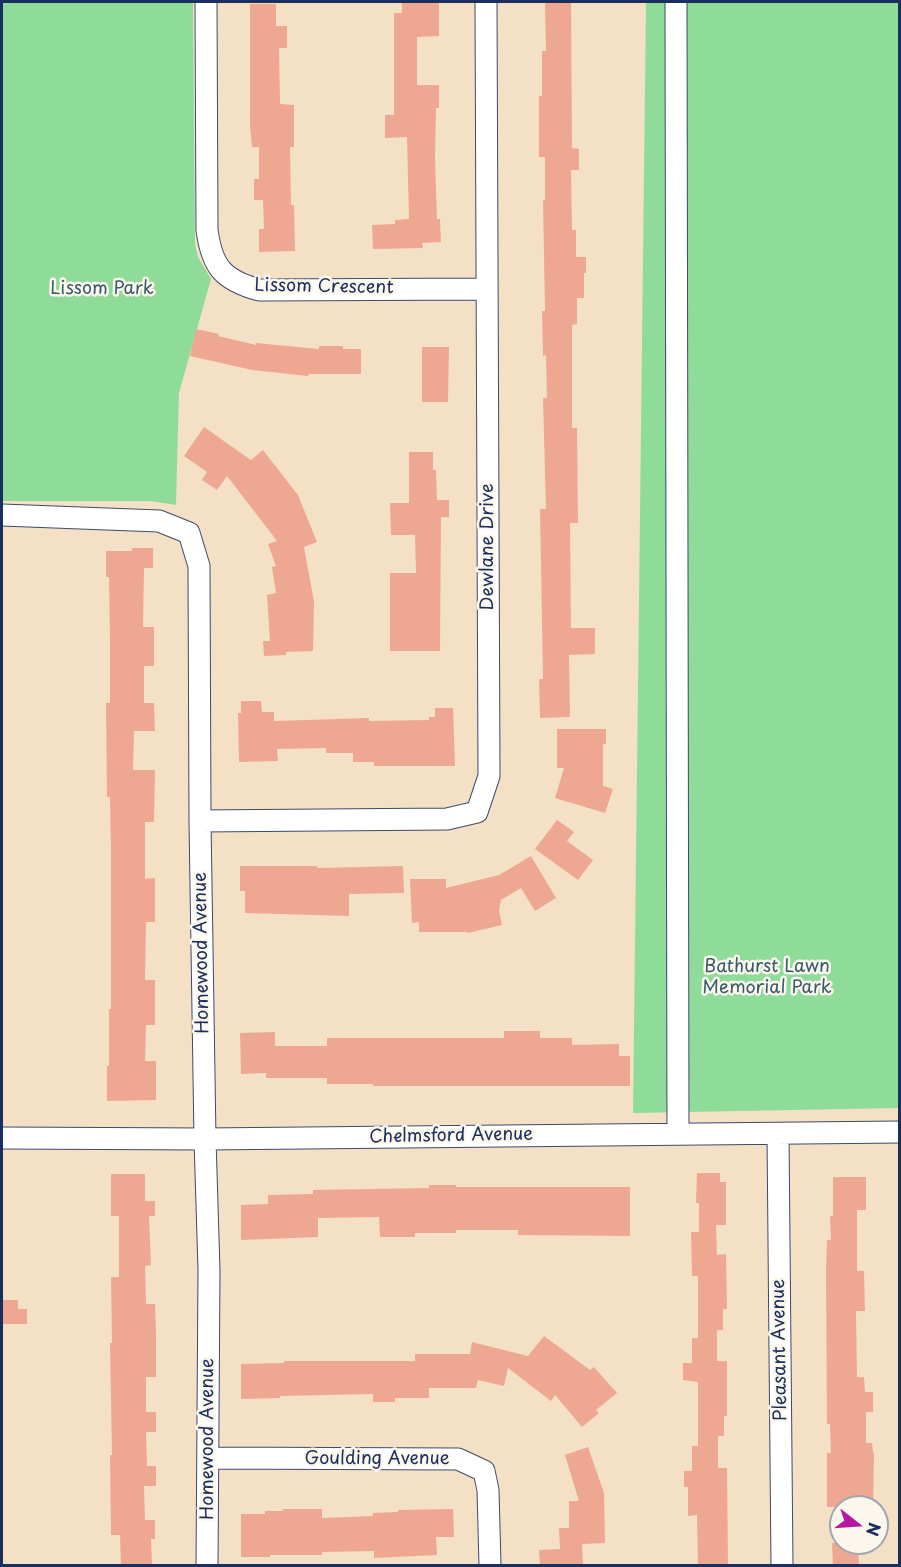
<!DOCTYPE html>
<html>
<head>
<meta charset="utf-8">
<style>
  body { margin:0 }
  #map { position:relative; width:901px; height:1567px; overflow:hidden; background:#f4e0c4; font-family:"Playpen Sans",sans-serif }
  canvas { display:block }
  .frame { position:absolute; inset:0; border:3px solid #1b2f5e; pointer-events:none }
  .north { position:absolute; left:829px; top:1495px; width:60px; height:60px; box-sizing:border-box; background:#fbf7ec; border:2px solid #a1a7b3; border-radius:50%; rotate:107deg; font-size:16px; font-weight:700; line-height:24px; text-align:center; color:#1b2f5e }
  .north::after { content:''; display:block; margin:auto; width:21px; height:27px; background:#b5179e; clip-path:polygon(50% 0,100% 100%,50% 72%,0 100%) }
</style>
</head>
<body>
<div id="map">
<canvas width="901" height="1567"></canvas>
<div class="frame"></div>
<div class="north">N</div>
</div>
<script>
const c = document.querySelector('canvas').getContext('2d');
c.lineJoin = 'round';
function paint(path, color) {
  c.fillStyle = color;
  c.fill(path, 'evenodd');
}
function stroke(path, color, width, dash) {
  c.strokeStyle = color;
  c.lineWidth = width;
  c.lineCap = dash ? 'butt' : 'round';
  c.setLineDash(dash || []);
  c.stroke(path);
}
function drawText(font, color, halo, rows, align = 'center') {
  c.font = font + ' "Playpen Sans",sans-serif';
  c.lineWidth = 5;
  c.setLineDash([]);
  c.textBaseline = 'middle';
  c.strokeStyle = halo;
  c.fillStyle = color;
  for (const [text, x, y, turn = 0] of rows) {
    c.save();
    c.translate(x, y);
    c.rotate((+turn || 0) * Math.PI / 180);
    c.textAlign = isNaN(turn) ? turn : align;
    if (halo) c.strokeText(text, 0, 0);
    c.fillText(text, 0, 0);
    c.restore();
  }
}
const green = new Path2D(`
  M 2,2 L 193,2 L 195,244 L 198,257 L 211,279 L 179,393 L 176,505 L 151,501 L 2,501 Z
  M 646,2 L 899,2 L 899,1108 L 633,1113 Z`);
const building = new Path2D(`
  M 402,2 L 439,2 L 439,36 L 417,37 L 417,85 L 439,85 L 439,108 L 436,108 L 435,158 L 437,219 L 440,219 L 441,242 L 422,243 L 423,248 L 373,249 L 372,225 L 395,224 L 395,220 L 409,219 L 407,137 L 385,138 L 385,115 L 394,115 L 394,13 L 402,13 Z
  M 545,2 L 571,2 L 572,148 L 579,149 L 579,170 L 571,170 L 572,230 L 576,230 L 576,257 L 586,257 L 586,273 L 584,273 L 584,298 L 577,298 L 577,324 L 572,325 L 572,428 L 577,428 L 578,523 L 570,523 L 571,628 L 595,628 L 595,654 L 569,655 L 570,717 L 540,718 L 539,679 L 543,679 L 540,509 L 546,509 L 543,398 L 547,398 L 546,355 L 543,356 L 542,311 L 545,311 L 543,200 L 545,200 L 545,157 L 539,157 L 539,96 L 542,96 L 542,51 L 546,51 Z
  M 250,4 L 276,4 L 276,26 L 287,26 L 287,48 L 279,48 L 280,104 L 294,105 L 294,147 L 290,147 L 291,205 L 294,205 L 295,251 L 259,252 L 259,229 L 264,229 L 263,200 L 254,200 L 254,179 L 259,179 L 259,147 L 252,147 L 250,126 Z
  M 196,329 L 219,334 L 218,336 L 256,345 L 256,343 L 319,349 L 319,346 L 343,346 L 343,349 L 361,349 L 361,374 L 309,374 L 308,376 L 252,370 L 190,356 Z
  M 422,347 L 449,347 L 448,402 L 422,402 Z
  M 204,427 L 251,460 L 263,450 L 298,495 L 317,542 L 304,547 L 314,602 L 313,651 L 286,652 L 286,655 L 264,656 L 263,641 L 270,641 L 267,595 L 276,593 L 272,567 L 276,566 L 268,544 L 277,541 L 227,476 L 217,490 L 202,480 L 207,472 L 184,456 Z
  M 409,452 L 433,452 L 433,470 L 436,470 L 437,500 L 449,500 L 449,517 L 441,517 L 440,651 L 390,651 L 390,573 L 416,573 L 415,535 L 391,535 L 390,503 L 409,503 Z
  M 132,548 L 153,548 L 153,568 L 144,568 L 143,627 L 154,627 L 154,666 L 144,666 L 144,703 L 154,703 L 155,731 L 134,731 L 133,770 L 155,770 L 154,822 L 145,822 L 145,879 L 155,878 L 155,922 L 146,922 L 145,980 L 155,980 L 155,1025 L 146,1025 L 145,1061 L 156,1061 L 156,1100 L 107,1101 L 107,1066 L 109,1066 L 109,1009 L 111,1009 L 111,852 L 110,797 L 107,797 L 106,703 L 110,703 L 110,642 L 109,577 L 106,577 L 106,551 L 132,551 Z
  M 241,701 L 261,701 L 262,712 L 274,712 L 274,721 L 369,718 L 369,721 L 429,720 L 429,717 L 435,717 L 435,708 L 453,708 L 455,766 L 374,766 L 374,762 L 353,762 L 353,753 L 326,753 L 326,748 L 277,749 L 278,761 L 239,762 L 238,713 L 241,713 Z
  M 557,729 L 606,729 L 606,744 L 603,744 L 603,786 L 613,789 L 605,813 L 555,798 L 564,768 L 557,768 Z
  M 557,820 L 574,832 L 567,841 L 593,860 L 578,880 L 535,849 Z
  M 531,856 L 556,898 L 535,911 L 521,888 L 501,900 L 499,910 L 502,925 L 468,933 L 467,932 L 419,932 L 419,922 L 412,923 L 410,879 L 446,879 L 446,888 L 499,875 Z
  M 240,866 L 317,866 L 317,868 L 403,866 L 404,893 L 349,894 L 349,916 L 245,913 L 245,891 L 240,891 Z
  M 504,1031 L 540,1031 L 540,1038 L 572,1038 L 572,1045 L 619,1044 L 619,1056 L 630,1056 L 630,1086 L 373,1086 L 373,1084 L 327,1084 L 327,1078 L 266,1078 L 266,1073 L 241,1074 L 240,1033 L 275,1032 L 275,1046 L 327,1046 L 327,1038 L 504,1038 Z
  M 697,1173 L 720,1173 L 720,1182 L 726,1182 L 726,1225 L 716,1225 L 717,1255 L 726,1254 L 727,1309 L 723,1309 L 723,1330 L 717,1330 L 717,1361 L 727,1361 L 727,1416 L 724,1416 L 724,1436 L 718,1436 L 718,1468 L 727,1468 L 728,1566 L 698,1566 L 697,1515 L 688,1516 L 688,1487 L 684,1487 L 684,1471 L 692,1471 L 692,1446 L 698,1446 L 698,1382 L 683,1380 L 683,1363 L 692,1363 L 692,1338 L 698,1338 L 698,1276 L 692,1276 L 691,1232 L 699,1232 L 699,1203 L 696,1203 Z
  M 111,1174 L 145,1174 L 145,1201 L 155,1201 L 155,1216 L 149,1216 L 151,1265 L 145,1266 L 146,1304 L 155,1304 L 156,1332 L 156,1377 L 146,1377 L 146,1412 L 156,1412 L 156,1432 L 146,1432 L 147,1466 L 156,1466 L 156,1486 L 144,1486 L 145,1520 L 155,1520 L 155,1539 L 151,1539 L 152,1566 L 121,1566 L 120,1535 L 111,1535 L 110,1455 L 112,1455 L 110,1343 L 112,1343 L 111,1277 L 119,1277 L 119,1216 L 111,1216 Z
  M 833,1177 L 866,1177 L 866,1210 L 857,1210 L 857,1271 L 864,1271 L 865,1311 L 856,1311 L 857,1377 L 864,1377 L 865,1392 L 873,1392 L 873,1412 L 866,1412 L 866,1443 L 872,1443 L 873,1452 L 874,1452 L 873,1507 L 827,1507 L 827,1453 L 831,1453 L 830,1424 L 827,1424 L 826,1269 L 827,1240 L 831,1240 L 830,1216 L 833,1216 Z
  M 429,1185 L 456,1185 L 456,1187 L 630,1187 L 630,1236 L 518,1235 L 518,1230 L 456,1230 L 456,1233 L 415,1233 L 415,1237 L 380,1237 L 379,1217 L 318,1218 L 318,1237 L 241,1240 L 241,1205 L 268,1204 L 268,1195 L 313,1194 L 313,1190 L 429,1188 Z
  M 2,1300 L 18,1300 L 18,1309 L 27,1309 L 27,1324 L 2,1324 Z
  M 544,1336 L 590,1370 L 594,1367 L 617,1393 L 596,1410 L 599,1413 L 582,1427 L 555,1395 L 551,1401 L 508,1368 L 504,1386 L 478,1380 L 476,1388 L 429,1388 L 429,1398 L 395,1398 L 395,1402 L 373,1402 L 373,1394 L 280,1396 L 280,1398 L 241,1399 L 241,1364 L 284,1363 L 284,1361 L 415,1361 L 415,1354 L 470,1354 L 472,1342 L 528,1356 Z
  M 588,1447 L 604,1493 L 605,1543 L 582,1544 L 583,1566 L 540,1565 L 539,1550 L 560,1549 L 559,1528 L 569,1528 L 569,1501 L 579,1501 L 565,1455 Z
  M 283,1509 L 322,1509 L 322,1518 L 373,1516 L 373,1513 L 398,1512 L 398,1510 L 453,1509 L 454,1537 L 436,1537 L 437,1555 L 374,1558 L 374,1551 L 322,1552 L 322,1555 L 270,1555 L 270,1557 L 241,1557 L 241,1514 L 265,1514 L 265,1511 L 283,1511 Z
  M 832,1543 L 858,1543 L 859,1566 L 833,1566 Z`);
const minor = new Path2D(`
  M 206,2 L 207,230 C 212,267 223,280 259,290 L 487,289
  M 676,2 L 678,1134
  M 2,515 L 159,521 L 189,533 L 199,566 L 200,821 L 205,1139 L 209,1270 L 207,1566
  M 200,821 L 447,819 L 477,812 L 489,776 L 486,2
  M 778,1134 L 782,1566
  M 2,1138 L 205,1139 L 900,1132
  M 209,1458 L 458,1459 L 484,1471 L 488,1490 L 490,1566`);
const streetNames = [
  ["Lissom Crescent",324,287,1],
  ["Dewlane Drive",488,547,-90],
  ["Homewood Avenue",202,953,-91],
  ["Chelmsford Avenue",451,1136,-1],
  ["Pleasant Avenue",780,1350,-91],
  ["Homewood Avenue",208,1439,-90],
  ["Goulding Avenue",377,1459]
];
const parkNames = [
  ["Lissom Park",102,289],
  ["Bathurst Lawn",767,967],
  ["Memorial Park",767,988]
];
paint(green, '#8fdc9a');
paint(building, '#eea892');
stroke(minor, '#3c4a6d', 23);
stroke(minor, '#fff', 21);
drawText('18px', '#1b2f5e', '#fbf7ec', streetNames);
drawText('18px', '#385a6d', '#fbf7ec', parkNames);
</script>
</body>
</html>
